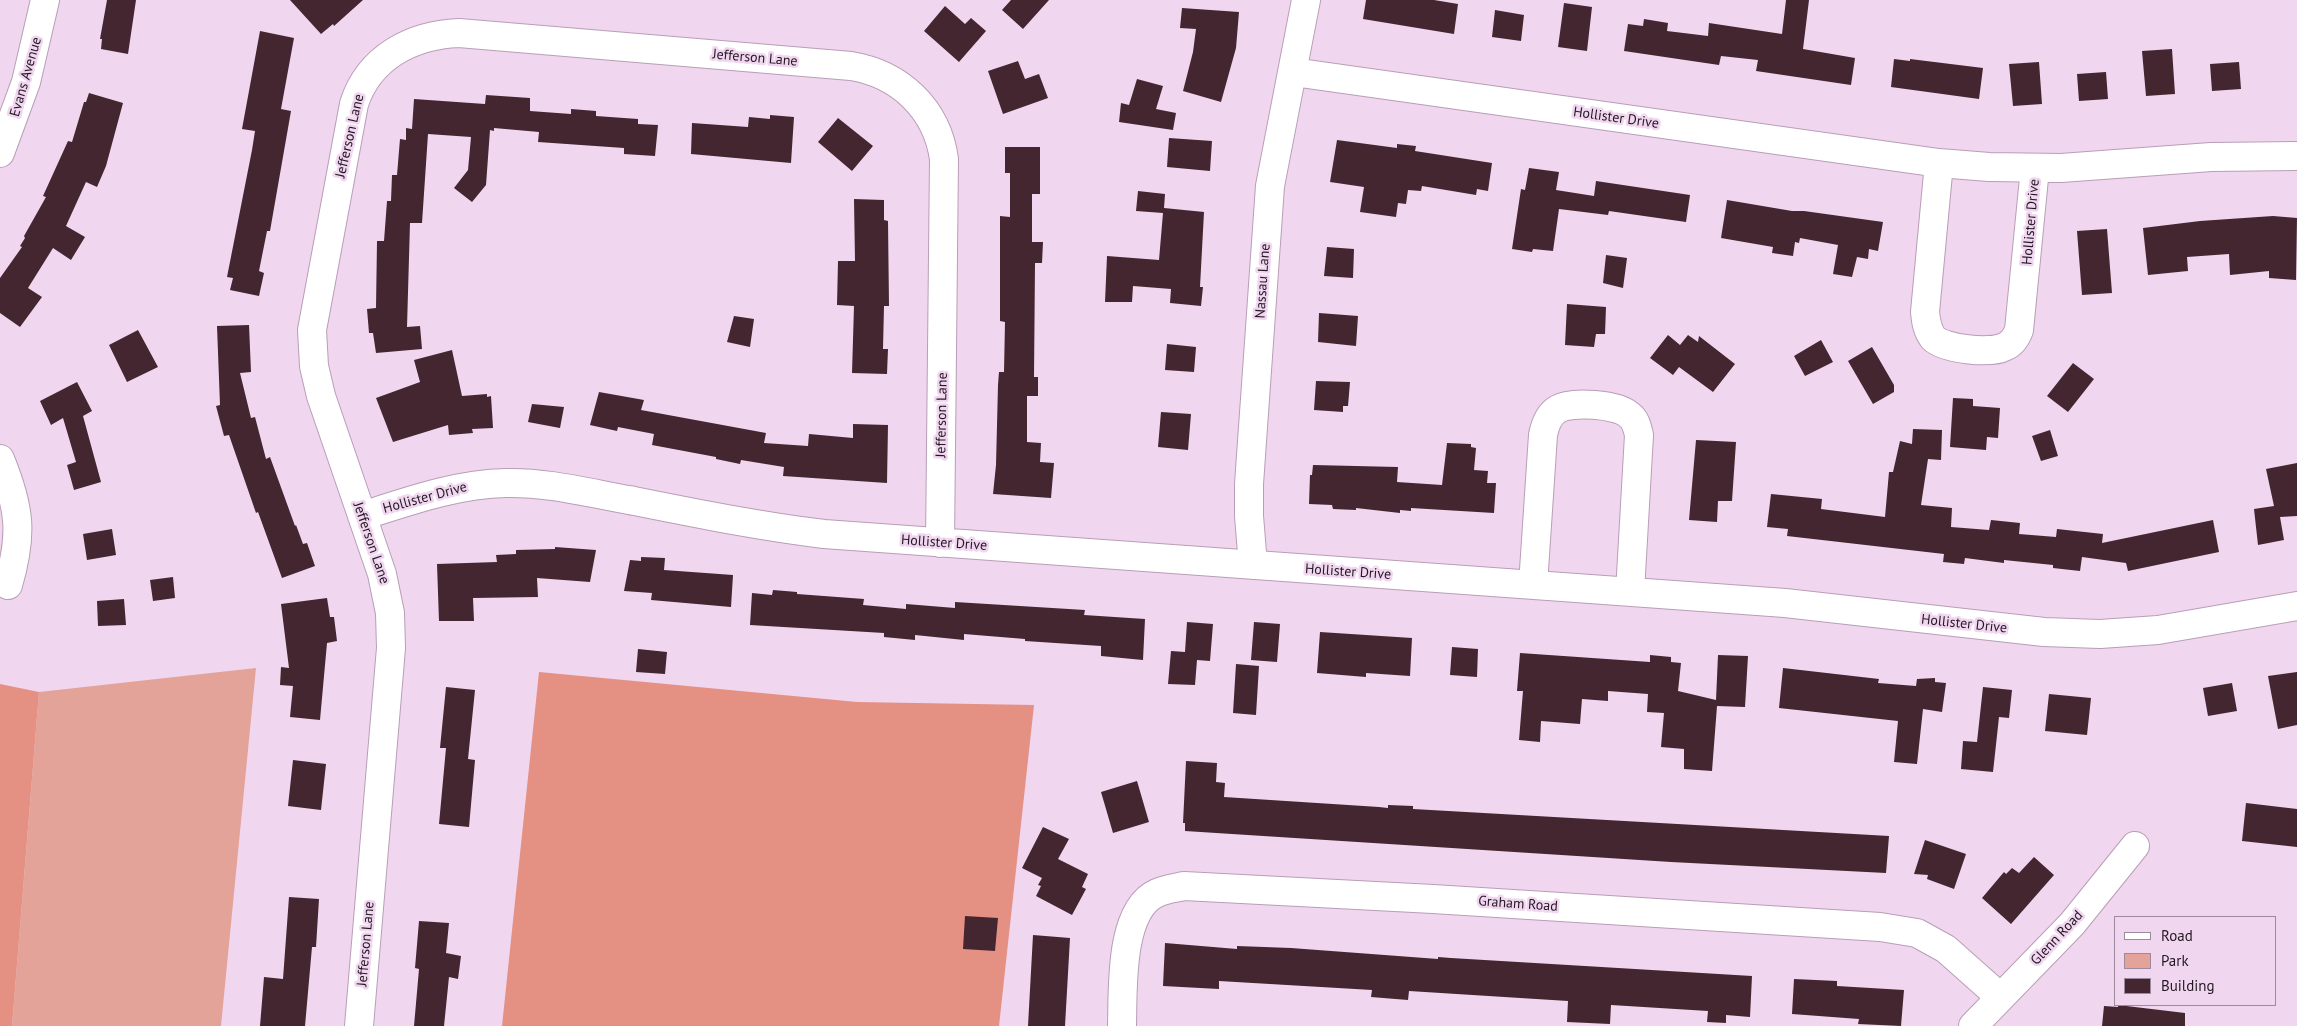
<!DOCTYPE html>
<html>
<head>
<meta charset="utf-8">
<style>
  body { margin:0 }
  #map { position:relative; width:2297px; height:1026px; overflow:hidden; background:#f1d6f0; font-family:"PT Sans",sans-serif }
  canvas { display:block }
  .legend { position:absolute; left:2114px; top:916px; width:162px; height:90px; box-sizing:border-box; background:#f1d6f0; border:1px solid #9e8a9e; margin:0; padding:6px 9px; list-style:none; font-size:15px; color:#221822 }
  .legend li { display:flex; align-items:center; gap:10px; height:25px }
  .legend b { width:25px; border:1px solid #9e8a9e }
</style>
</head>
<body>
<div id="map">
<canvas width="2297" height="1026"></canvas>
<ul class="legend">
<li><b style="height:6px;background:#fff"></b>Road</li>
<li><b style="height:14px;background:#e4a398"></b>Park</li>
<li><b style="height:14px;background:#432630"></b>Building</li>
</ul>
</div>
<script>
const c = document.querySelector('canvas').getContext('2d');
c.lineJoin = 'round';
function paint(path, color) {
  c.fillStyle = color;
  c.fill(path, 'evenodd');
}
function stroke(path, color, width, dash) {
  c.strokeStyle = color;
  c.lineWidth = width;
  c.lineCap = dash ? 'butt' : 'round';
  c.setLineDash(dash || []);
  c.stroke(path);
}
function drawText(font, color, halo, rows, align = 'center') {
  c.font = font + ' "PT Sans",sans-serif';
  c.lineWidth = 5;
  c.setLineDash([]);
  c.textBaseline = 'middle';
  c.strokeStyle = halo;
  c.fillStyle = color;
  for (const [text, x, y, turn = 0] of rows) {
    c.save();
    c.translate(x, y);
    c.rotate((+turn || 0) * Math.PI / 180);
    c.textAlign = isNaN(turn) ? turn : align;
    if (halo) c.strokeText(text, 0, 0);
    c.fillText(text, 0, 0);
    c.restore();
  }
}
const green = new Path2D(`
  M 256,668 L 221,1026 L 12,1026 L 39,692 Z`);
const forest = new Path2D(`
  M 539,672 L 857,702 L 1034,705 L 999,1026 L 502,1026 Z
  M 0,684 L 39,692 L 12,1026 L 0,1026 Z`);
const building = new Path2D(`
  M 107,0 L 136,0 L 128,54 L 101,49 L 102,39 L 100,39 Z
  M 290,0 L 363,0 L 334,26 L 333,24 L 321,34 Z
  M 1011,0 L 1049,0 L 1023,29 L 1002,10 Z
  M 1366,0 L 1434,0 L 1458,4 L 1454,34 L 1363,19 Z
  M 1786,0 L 1809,0 L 1803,49 L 1855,58 L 1851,85 L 1756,71 L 1758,60 L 1721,56 L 1719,65 L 1624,51 L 1628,24 L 1643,26 L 1644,19 L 1668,23 L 1667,31 L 1708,36 L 1709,23 L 1782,34 Z
  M 1564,3 L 1592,7 L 1587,51 L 1558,47 Z
  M 945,6 L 965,24 L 971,18 L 986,31 L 959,62 L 924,31 Z
  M 1182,8 L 1239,12 L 1236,48 L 1221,102 L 1183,91 L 1193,52 L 1196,29 L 1180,28 Z
  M 1495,10 L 1524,15 L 1521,41 L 1492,37 Z
  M 260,31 L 294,38 L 281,109 L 291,111 L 270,231 L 267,231 L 259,271 L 264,273 L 259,296 L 230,290 L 233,278 L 227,277 L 252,150 L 255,131 L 242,129 Z
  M 2172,49 L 2175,94 L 2146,96 L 2142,51 Z
  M 1894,59 L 1910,61 L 1910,59 L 1983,68 L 1979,99 L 1891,87 Z
  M 1018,61 L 1025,79 L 1039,74 L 1048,98 L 1003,114 L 988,71 Z
  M 2039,62 L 2042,104 L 2013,106 L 2009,64 Z
  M 2239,62 L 2241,89 L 2212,91 L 2210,64 Z
  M 2106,72 L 2108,99 L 2079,101 L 2077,74 Z
  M 1137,79 L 1163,86 L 1156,109 L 1176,113 L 1173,130 L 1119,122 L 1121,103 L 1129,105 Z
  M 89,93 L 123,103 L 106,166 L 97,187 L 86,182 L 66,226 L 85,237 L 71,260 L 53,248 L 28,288 L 42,297 L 20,327 L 0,313 L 0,278 L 22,247 L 20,246 L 25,238 L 24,236 L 46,197 L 43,196 L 68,141 L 72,142 L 84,102 L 86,102 Z
  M 486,95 L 530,98 L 530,111 L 571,114 L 571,109 L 596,111 L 596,116 L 638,119 L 638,124 L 658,125 L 655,156 L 624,154 L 624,148 L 538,142 L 539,132 L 494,128 L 494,131 L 490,130 L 486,185 L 472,202 L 454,188 L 468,170 L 471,137 L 428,134 L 422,223 L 410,223 L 407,327 L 420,326 L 422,349 L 376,353 L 373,333 L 369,333 L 367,309 L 376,308 L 377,241 L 384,241 L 387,201 L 391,201 L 392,175 L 397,175 L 400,139 L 406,140 L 406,128 L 412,129 L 414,99 L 485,104 Z
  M 770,115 L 794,117 L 791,163 L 691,154 L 692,123 L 748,127 L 749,117 L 770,119 Z
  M 838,118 L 873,146 L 852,171 L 818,142 Z
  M 1169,138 L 1212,141 L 1210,171 L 1167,167 Z
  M 1337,140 L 1397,148 L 1397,144 L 1416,146 L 1415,151 L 1492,163 L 1488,191 L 1477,189 L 1476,195 L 1422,186 L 1421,191 L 1408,190 L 1406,204 L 1398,203 L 1396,217 L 1360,212 L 1364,187 L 1330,182 Z
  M 1005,147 L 1040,147 L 1040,194 L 1032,194 L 1032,242 L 1043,242 L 1042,263 L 1035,263 L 1034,377 L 1038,377 L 1038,396 L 1027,396 L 1027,442 L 1041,443 L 1040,462 L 1054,463 L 1051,498 L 993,494 L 996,465 L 998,385 L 999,372 L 1004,372 L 1005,322 L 1000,321 L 1000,216 L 1010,217 L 1010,173 L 1005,173 Z
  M 1529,168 L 1559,172 L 1556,190 L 1594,196 L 1596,181 L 1690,195 L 1686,222 L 1609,211 L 1608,215 L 1559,209 L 1553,251 L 1533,249 L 1532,252 L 1512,249 L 1521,189 L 1525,190 Z
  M 1138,191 L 1165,194 L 1164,208 L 1204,212 L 1200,287 L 1203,287 L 1201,306 L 1170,303 L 1171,289 L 1133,286 L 1132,302 L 1105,302 L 1107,256 L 1159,260 L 1163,213 L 1136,211 Z
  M 854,199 L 884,200 L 884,220 L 888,221 L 889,306 L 884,306 L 883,349 L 888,349 L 887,374 L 852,373 L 854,306 L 837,305 L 838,261 L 855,261 Z
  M 1727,200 L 1792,211 L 1804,211 L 1883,222 L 1878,251 L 1869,249 L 1868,259 L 1857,257 L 1852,277 L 1833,274 L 1838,245 L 1800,238 L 1799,243 L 1795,242 L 1793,256 L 1772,253 L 1773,247 L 1721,238 Z
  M 2273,216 L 2297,218 L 2296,280 L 2269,278 L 2269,271 L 2230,275 L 2229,254 L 2187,257 L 2188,271 L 2148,275 L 2143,228 L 2200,221 Z
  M 2107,229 L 2112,293 L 2082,295 L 2077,231 Z
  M 1327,247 L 1354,249 L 1353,278 L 1324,276 Z
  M 1606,255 L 1627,258 L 1623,288 L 1603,283 Z
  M 1567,304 L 1606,307 L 1605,334 L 1596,334 L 1594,347 L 1565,345 Z
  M 1319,313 L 1358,316 L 1356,346 L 1318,342 Z
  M 734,316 L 754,319 L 750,347 L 727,342 Z
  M 249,325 L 251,372 L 240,373 L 251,418 L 255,417 L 266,459 L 270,457 L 295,526 L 296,525 L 303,544 L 307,543 L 315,566 L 282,578 L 258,512 L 256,513 L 229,435 L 224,436 L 216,406 L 220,405 L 217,326 Z
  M 138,330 L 158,367 L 127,382 L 109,345 Z
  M 1668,335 L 1680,345 L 1688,335 L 1698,342 L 1699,336 L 1735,364 L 1713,392 L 1679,367 L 1673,375 L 1650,358 Z
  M 1821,340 L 1833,362 L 1805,376 L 1794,356 Z
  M 1167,344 L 1196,347 L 1194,372 L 1165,370 Z
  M 1872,347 L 1894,385 L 1894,392 L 1873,404 L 1848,361 Z
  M 452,350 L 462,396 L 487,394 L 487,397 L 491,396 L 493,428 L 472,429 L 473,433 L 449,435 L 448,425 L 393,442 L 376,398 L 420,382 L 414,360 Z
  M 2073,363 L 2094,379 L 2068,412 L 2047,396 Z
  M 1316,381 L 1350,382 L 1348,406 L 1343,406 L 1343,412 L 1314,410 Z
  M 77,382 L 92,411 L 83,416 L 101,482 L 74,490 L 67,465 L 76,462 L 63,418 L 51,425 L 40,401 Z
  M 599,392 L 644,400 L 641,410 L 766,433 L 764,443 L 808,446 L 809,434 L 853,438 L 853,424 L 888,425 L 887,483 L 783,476 L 784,467 L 741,460 L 740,464 L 716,459 L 716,457 L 652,445 L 654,434 L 618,427 L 617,431 L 590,425 Z
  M 1953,398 L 1973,399 L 1973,406 L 2000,408 L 1998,438 L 1987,437 L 1986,450 L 1950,447 Z
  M 532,404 L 564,407 L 560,428 L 528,422 Z
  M 1161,412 L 1191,414 L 1188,450 L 1158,447 Z
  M 1913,429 L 1942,430 L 1941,460 L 1928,459 L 1921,505 L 1952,508 L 1951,527 L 1989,530 L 1991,520 L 2020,523 L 2019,534 L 2056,537 L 2057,529 L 2103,534 L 2102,543 L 2213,520 L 2219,552 L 2128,571 L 2126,563 L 2082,557 L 2080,571 L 2053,568 L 2053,565 L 2004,560 L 2004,563 L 1965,558 L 1964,564 L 1943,562 L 1944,554 L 1787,536 L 1788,529 L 1767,527 L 1771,494 L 1822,499 L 1821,509 L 1885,517 L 1889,472 L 1893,472 L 1900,441 L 1912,444 Z
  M 2050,430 L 2058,456 L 2041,461 L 2032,436 Z
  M 1696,440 L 1736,442 L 1732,501 L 1718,501 L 1717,522 L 1689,520 Z
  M 1447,443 L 1471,444 L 1471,447 L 1476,448 L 1474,470 L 1488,471 L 1487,483 L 1496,483 L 1494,513 L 1411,508 L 1411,511 L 1400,510 L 1400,513 L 1356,508 L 1356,510 L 1333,509 L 1332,505 L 1309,504 L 1310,475 L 1312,475 L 1313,465 L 1398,467 L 1397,482 L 1442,485 Z
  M 2297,463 L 2297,516 L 2280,517 L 2284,540 L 2258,545 L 2254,509 L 2274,506 L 2266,469 Z
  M 112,529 L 116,555 L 87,560 L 83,534 Z
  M 555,547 L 596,550 L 590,582 L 537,578 L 538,597 L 473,598 L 474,621 L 439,621 L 437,564 L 497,562 L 496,555 L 516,554 L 516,550 L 555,549 Z
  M 641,557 L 665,558 L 664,570 L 733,575 L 731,607 L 651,600 L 652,593 L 624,591 L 630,560 L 641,561 Z
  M 173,577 L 175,598 L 153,601 L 150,580 Z
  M 773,590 L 797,592 L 797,594 L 864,599 L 863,605 L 906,609 L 906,604 L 955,608 L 955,602 L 1085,610 L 1084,615 L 1145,619 L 1143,660 L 1101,656 L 1101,646 L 1025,641 L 1025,639 L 964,634 L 964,640 L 915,635 L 915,640 L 884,637 L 884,633 L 750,625 L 752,593 L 772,595 Z
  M 327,598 L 330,617 L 334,617 L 337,641 L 327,643 L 320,720 L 290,717 L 293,686 L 280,685 L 281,667 L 289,668 L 281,604 Z
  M 124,599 L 126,625 L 98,626 L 97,601 Z
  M 1187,622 L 1213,624 L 1210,661 L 1197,660 L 1195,685 L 1168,684 L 1171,651 L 1185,652 Z
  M 1254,622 L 1280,624 L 1277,662 L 1251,660 Z
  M 1320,632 L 1412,638 L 1410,676 L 1366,673 L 1366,677 L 1317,673 Z
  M 1452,647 L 1478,649 L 1477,677 L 1450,675 Z
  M 638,649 L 667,652 L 665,674 L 636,672 Z
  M 1520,653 L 1650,662 L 1650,655 L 1671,657 L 1671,662 L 1681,663 L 1678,691 L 1716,700 L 1718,655 L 1748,656 L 1745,707 L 1717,706 L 1712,771 L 1684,769 L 1684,749 L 1661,747 L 1664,713 L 1647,712 L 1648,694 L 1608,691 L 1608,701 L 1582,699 L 1580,724 L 1541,721 L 1540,742 L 1519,740 L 1523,691 L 1517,691 Z
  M 1236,664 L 1259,666 L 1256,715 L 1233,713 Z
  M 1783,668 L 1879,679 L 1878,683 L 1916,686 L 1917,679 L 1935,678 L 1935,682 L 1946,683 L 1942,712 L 1923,709 L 1917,764 L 1894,762 L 1898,721 L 1779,708 Z
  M 2297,672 L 2297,725 L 2278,729 L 2268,676 Z
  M 2232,683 L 2237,711 L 2208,716 L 2203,688 Z
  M 446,687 L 475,690 L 468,759 L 475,760 L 469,827 L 439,824 L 446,748 L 440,748 Z
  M 1983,687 L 2012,690 L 2009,718 L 1999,717 L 1993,772 L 1961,769 L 1963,741 L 1977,742 Z
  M 2049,694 L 2091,698 L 2087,735 L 2045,731 Z
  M 293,760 L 326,764 L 321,810 L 288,806 Z
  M 1186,761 L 1217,763 L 1216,782 L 1225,783 L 1224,797 L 1379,807 L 1388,808 L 1388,805 L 1413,806 L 1413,809 L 1889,836 L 1886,873 L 1671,862 L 1185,831 L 1185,823 L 1183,823 Z
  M 1137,781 L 1149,822 L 1113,833 L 1101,792 Z
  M 2246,803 L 2297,809 L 2297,847 L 2242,841 Z
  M 1043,827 L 1069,839 L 1058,859 L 1088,874 L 1082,887 L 1086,889 L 1072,915 L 1036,896 L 1041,886 L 1038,885 L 1042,878 L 1022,868 Z
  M 1925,840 L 1966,854 L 1954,889 L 1927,879 L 1928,875 L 1914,874 Z
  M 2034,857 L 2054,875 L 2011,924 L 1982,898 L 2004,872 L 2006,874 L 2012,868 L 2019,873 Z
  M 289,897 L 319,899 L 316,947 L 312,947 L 305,1026 L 260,1026 L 264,977 L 283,979 Z
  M 965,916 L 998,918 L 995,951 L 963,949 Z
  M 419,921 L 449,923 L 446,953 L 461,956 L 458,979 L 449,977 L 444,1026 L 414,1026 L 419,969 L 415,968 Z
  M 1033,935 L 1070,938 L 1065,1026 L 1028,1026 Z
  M 1165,943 L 1237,949 L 1237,946 L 1291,948 L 1438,959 L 1438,957 L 1451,958 L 1752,976 L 1750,1017 L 1726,1015 L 1726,1023 L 1707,1022 L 1708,1011 L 1611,1005 L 1610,1024 L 1567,1022 L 1568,1001 L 1409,991 L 1408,1000 L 1371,997 L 1372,990 L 1219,981 L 1219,989 L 1163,986 Z
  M 1794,979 L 1837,981 L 1837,986 L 1904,990 L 1901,1026 L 1858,1024 L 1859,1019 L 1792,1014 Z
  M 2118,1005 L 2185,1013 L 2185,1026 L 2102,1026 L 2104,1006 L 2118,1007 Z`);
const minor = new Path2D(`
  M 1293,72 L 1939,163 L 1989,167 L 2061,168 L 2211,157 L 2297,156
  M 0,153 L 26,82 L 45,0
  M 1939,163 L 1925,312 C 1926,322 1927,330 1933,338 C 1944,349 1990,354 2004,347 C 2012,344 2016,338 2019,330 L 2035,168
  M 0,459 C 20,508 23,534 8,585
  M 362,516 C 409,501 456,484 506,483 C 547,482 589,493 629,500 C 694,513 758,526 824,534 L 1785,603 L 2044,632 L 2100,634 L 2158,630 L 2297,606
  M 1253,565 L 1249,516 L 1249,484 L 1270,186 L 1306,0
  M 1533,585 L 1543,435 C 1545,425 1549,414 1558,409 C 1571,401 1618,404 1629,415 C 1636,420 1637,427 1639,435 L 1630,592
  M 359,1026 L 391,648 L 390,613 L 382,574 L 321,396 L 314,366 L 312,330 L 354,104 C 369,57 412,35 459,33 L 851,66 C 900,74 937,109 944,159 L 940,543
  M 1122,1026 C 1123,990 1119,910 1157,893 C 1165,889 1175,888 1184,886 L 1433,899 L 1880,927 L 1917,933 L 1946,949 L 2000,997
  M 1973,1026 L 2072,924 L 2135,846`);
const streetNames = [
  ["Jefferson Lane",755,58,5],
  ["Evans Avenue",26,77,-74],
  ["Hollister Drive",1616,118,8],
  ["Jefferson Lane",350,136,-77],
  ["Hollister Drive",2031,222,-85],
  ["Nassau Lane",1263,281,-86],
  ["Jefferson Lane",942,415,-89],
  ["Hollister Drive",425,498,-15],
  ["Jefferson Lane",371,543,71],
  ["Hollister Drive",944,543,4],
  ["Hollister Drive",1348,572,4],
  ["Hollister Drive",1964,624,6],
  ["Graham Road",1518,904,4],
  ["Glenn Road",2057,938,-47],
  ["Jefferson Lane",366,944,-85]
];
paint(green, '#e4a398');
paint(forest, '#e49183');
paint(building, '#432630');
stroke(minor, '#b89eb7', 30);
stroke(minor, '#fff', 28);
drawText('14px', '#221822', '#f1d6f0', streetNames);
</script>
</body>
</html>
